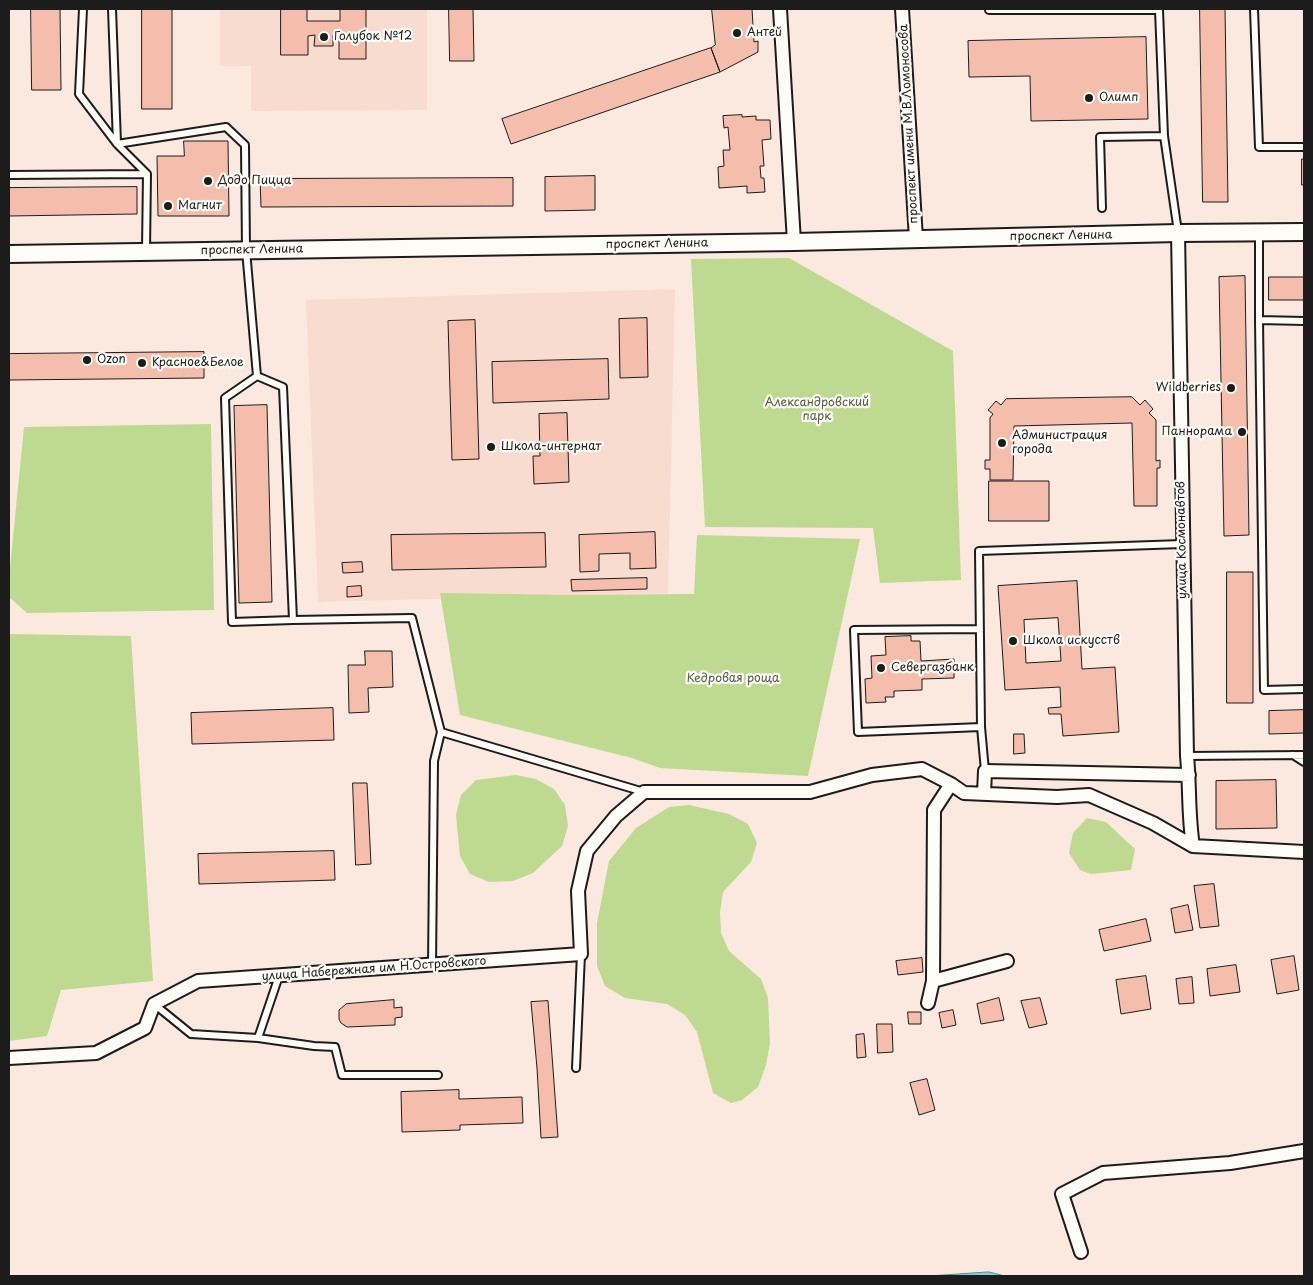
<!DOCTYPE html>
<html>
<head>
<meta charset="utf-8">
<style>
  body { margin:0 }
  #map { position:relative; width:1313px; height:1285px; overflow:hidden; background:#fbe9e0; font-family:"Playpen Sans",sans-serif }
  canvas { display:block }
  .frame { position:absolute; inset:0; border:10px solid #1c1c1c; pointer-events:none }
</style>
</head>
<body>
<div id="map">
<canvas width="1313" height="1285"></canvas>
<div class="frame"></div>
</div>
<script>
const c = document.querySelector('canvas').getContext('2d');
c.lineJoin = 'round';
function paint(path, color) {
  c.fillStyle = color;
  c.fill(path, 'evenodd');
}
function stroke(path, color, width, dash) {
  c.strokeStyle = color;
  c.lineWidth = width;
  c.lineCap = dash ? 'butt' : 'round';
  c.setLineDash(dash || []);
  c.stroke(path);
}
function drawText(font, color, halo, rows, align = 'center') {
  c.font = font + ' "Playpen Sans",sans-serif';
  c.lineWidth = 4.5;
  c.setLineDash([]);
  c.textBaseline = 'middle';
  c.strokeStyle = halo;
  c.fillStyle = color;
  for (const [text, x, y, turn = 0] of rows) {
    c.save();
    c.translate(x, y);
    c.rotate((+turn || 0) * Math.PI / 180);
    c.textAlign = isNaN(turn) ? turn : align;
    if (halo) c.strokeText(text, 0, 0);
    c.fillText(text, 0, 0);
    c.restore();
  }
}
const built = new Path2D(`
  M 220,9 L 427,9 L 427,110 L 251,111 L 251,66 L 220,66 Z
  M 675,289 L 668,593 L 318,602 L 306,300 Z`);
const green = new Path2D(`
  M 789,258 L 953,351 L 961,580 L 880,583 L 873,528 L 705,527 L 691,259 Z
  M 211,424 L 214,610 L 27,613 L 9,597 L 9,578 L 24,427 Z
  M 697,535 L 860,539 L 808,776 L 660,768 L 632,758 L 460,715 L 440,593 L 571,595 L 694,594 Z
  M 9,634 L 131,636 L 153,981 L 61,990 L 47,1036 L 9,1041 Z
  M 516,775 L 536,779 L 554,789 L 565,805 L 568,826 L 562,846 L 533,873 L 513,881 L 489,882 L 470,874 L 460,856 L 456,815 L 461,795 L 476,780 Z
  M 689,805 L 729,814 L 748,824 L 757,843 L 751,862 L 723,892 L 720,912 L 721,933 L 729,951 L 761,979 L 768,998 L 770,1043 L 766,1065 L 758,1087 L 742,1100 L 731,1103 L 713,1093 L 697,1032 L 685,1015 L 667,1004 L 625,998 L 605,986 L 597,966 L 597,923 L 609,861 L 636,828 L 669,807 Z
  M 1087,818 L 1106,822 L 1135,849 L 1131,870 L 1091,874 L 1080,870 L 1069,853 L 1073,833 Z`);
const water = new Path2D(`
  M 989,1272 L 1005,1276 L 929,1276 Z`);
const building = new Path2D(`
  M 31,9 L 60,9 L 61,90 L 32,90 Z
  M 142,9 L 172,9 L 172,109 L 142,109 Z
  M 281,9 L 307,9 L 307,21 L 340,21 L 340,9 L 366,9 L 366,59 L 339,59 L 339,35 L 333,35 L 333,46 L 314,46 L 315,35 L 308,36 L 308,55 L 281,55 Z
  M 449,9 L 473,9 L 474,61 L 450,61 Z
  M 712,9 L 752,9 L 754,42 L 758,41 L 758,52 L 720,72 L 711,48 L 715,45 Z
  M 1200,9 L 1225,9 L 1228,202 L 1203,202 Z
  M 1146,37 L 1148,119 L 1031,121 L 1030,76 L 969,77 L 968,41 Z
  M 711,48 L 720,72 L 511,144 L 502,119 Z
  M 742,115 L 742,117 L 756,116 L 756,120 L 770,120 L 771,139 L 762,140 L 764,166 L 760,166 L 761,178 L 764,178 L 765,192 L 747,193 L 747,186 L 719,188 L 718,167 L 724,166 L 723,150 L 730,150 L 728,127 L 724,128 L 723,116 Z
  M 184,141 L 228,141 L 229,216 L 158,216 L 157,156 L 184,156 Z
  M 1302,159 L 1304,159 L 1304,185 L 1302,185 Z
  M 595,176 L 595,210 L 545,211 L 545,177 Z
  M 513,178 L 513,206 L 261,207 L 260,179 Z
  M 137,187 L 137,214 L 9,216 L 9,188 Z
  M 1245,276 L 1249,535 L 1224,536 L 1219,277 Z
  M 1269,277 L 1304,277 L 1304,300 L 1269,300 Z
  M 647,318 L 648,377 L 620,378 L 619,319 Z
  M 475,320 L 479,459 L 452,460 L 448,321 Z
  M 204,352 L 204,378 L 9,380 L 9,354 Z
  M 608,359 L 609,399 L 493,403 L 492,362 Z
  M 1132,397 L 1140,405 L 1145,400 L 1153,409 L 1149,413 L 1156,420 L 1156,461 L 1160,460 L 1160,468 L 1157,468 L 1157,506 L 1134,506 L 1132,423 L 1014,426 L 1013,480 L 990,480 L 990,469 L 985,469 L 985,460 L 990,460 L 990,418 L 993,414 L 988,410 L 996,401 L 1001,405 L 1006,399 Z
  M 267,405 L 272,602 L 239,603 L 234,406 Z
  M 567,413 L 569,482 L 534,484 L 533,456 L 540,456 L 539,414 Z
  M 989,481 L 1049,481 L 1049,521 L 989,521 Z
  M 655,532 L 656,568 L 630,569 L 630,553 L 599,554 L 599,571 L 580,572 L 579,535 Z
  M 545,533 L 546,567 L 392,570 L 391,535 Z
  M 362,562 L 363,572 L 343,573 L 342,563 Z
  M 1227,572 L 1253,572 L 1253,703 L 1227,703 Z
  M 647,578 L 647,589 L 572,591 L 571,580 Z
  M 1077,581 L 1082,669 L 1115,667 L 1119,732 L 1063,736 L 1061,714 L 1049,714 L 1048,708 L 1061,707 L 1060,687 L 1005,690 L 998,586 ZM 1058,618 L 1061,661 L 1026,663 L 1024,620 Z
  M 361,586 L 362,596 L 347,597 L 347,587 Z
  M 911,636 L 911,641 L 920,641 L 921,661 L 954,659 L 954,678 L 922,679 L 922,690 L 894,691 L 894,697 L 885,697 L 886,702 L 866,703 L 865,679 L 872,678 L 871,656 L 886,655 L 885,637 Z
  M 365,651 L 392,651 L 393,687 L 368,688 L 369,712 L 349,713 L 348,665 L 365,665 Z
  M 333,708 L 334,740 L 192,744 L 191,713 Z
  M 1304,710 L 1304,733 L 1269,734 L 1269,711 Z
  M 1014,734 L 1024,734 L 1025,753 L 1014,754 Z
  M 1276,780 L 1277,828 L 1216,829 L 1216,781 Z
  M 353,783 L 367,783 L 371,864 L 356,865 Z
  M 334,851 L 335,880 L 199,884 L 198,854 Z
  M 1214,884 L 1219,926 L 1200,928 L 1194,886 Z
  M 1188,905 L 1193,930 L 1175,933 L 1171,909 Z
  M 1146,919 L 1151,941 L 1104,951 L 1099,930 Z
  M 1294,956 L 1299,990 L 1277,994 L 1271,960 Z
  M 922,958 L 923,972 L 898,975 L 896,961 Z
  M 1236,965 L 1240,992 L 1210,996 L 1207,969 Z
  M 1146,976 L 1151,1009 L 1121,1014 L 1116,980 Z
  M 1192,977 L 1194,1003 L 1179,1004 L 1176,979 Z
  M 999,998 L 1004,1020 L 981,1024 L 977,1004 Z
  M 1040,998 L 1047,1024 L 1029,1028 L 1021,1001 Z
  M 394,1000 L 394,1008 L 402,1007 L 402,1017 L 395,1018 L 395,1025 L 347,1027 L 341,1023 L 339,1019 L 339,1010 L 346,1004 Z
  M 548,1001 L 558,1137 L 541,1138 L 537,1068 L 531,1002 Z
  M 953,1010 L 956,1025 L 942,1028 L 939,1013 Z
  M 908,1012 L 921,1012 L 921,1024 L 909,1024 Z
  M 877,1024 L 892,1024 L 893,1052 L 878,1053 Z
  M 864,1034 L 866,1057 L 857,1058 L 856,1035 Z
  M 927,1079 L 935,1110 L 919,1115 L 910,1083 Z
  M 459,1090 L 459,1099 L 522,1097 L 523,1123 L 460,1125 L 460,1130 L 402,1132 L 401,1092 Z`);
const lane = new Path2D(`
  M 83,9 L 79,94 L 117,144
  M 112,9 L 117,143
  M 1254,9 L 1259,147 L 1304,147
  M 989,10 L 1159,10 L 1164,136 L 1178,232
  M 9,175 L 147,174
  M 1102,208 L 1100,137 L 1164,136
  M 146,250 L 147,174 L 117,144 L 226,127 L 245,145 L 246,250 L 257,376 L 225,398 L 232,622 L 293,620 L 283,387 L 257,376
  M 1259,320 L 1259,234
  M 1304,321 L 1259,320 L 1264,690 L 1304,689
  M 293,620 L 412,618 L 441,732 L 644,792
  M 980,629 L 854,630 L 858,732 L 981,727
  M 1293,755 L 1304,762
  M 1187,756 L 1304,755
  M 985,771 L 981,727 L 979,551 L 1182,544
  M 432,966 L 434,761 L 441,732
  M 154,1004 L 191,1034 L 258,1038 L 314,1046 L 335,1047 L 342,1075 L 438,1075
  M 258,1038 L 279,976
  M 576,1068 L 581,954`);
const street = new Path2D(`
  M 780,9 L 794,242
  M 902,9 L 916,239
  M 1178,233 L 1187,756 C 1190,786 1188,816 1193,846
  M 984,794 L 985,771 L 1189,775
  M 933,981 L 934,810 L 951,784
  M 928,1003 L 933,981 L 1007,961
  M 9,1058 L 96,1053 L 145,1028 L 154,1004 L 198,981 L 581,954 L 578,891 L 587,851 L 616,816 L 644,792 L 810,792 L 872,775 L 922,769 L 951,784 L 964,793 L 1057,797 L 1089,795 L 1153,823 L 1193,846 L 1304,852
  M 1081,1252 L 1062,1194 L 1103,1173 L 1230,1163 L 1304,1151`);
const secondary = new Path2D(`
  M 9,254 L 794,242 L 1178,233 L 1304,232`);
const markers = [
  [737,33,5,"#1c1c1c"],
  [324,37,5,"#1c1c1c"],
  [1089,98,5,"#1c1c1c"],
  [208,181,5,"#1c1c1c"],
  [168,206,5,"#1c1c1c"],
  [87,360,5,"#1c1c1c"],
  [142,363,5,"#1c1c1c"],
  [1231,388,5,"#1c1c1c"],
  [1242,432,5,"#1c1c1c"],
  [1002,443,5,"#1c1c1c"],
  [491,447,5,"#1c1c1c"],
  [1013,641,5,"#1c1c1c"],
  [881,668,5,"#1c1c1c"]
];
const poiNames = [
  ["Антей",747,33],
  ["Голубок №12",334,37],
  ["Олимп",1099,98],
  ["Додо Пицца",218,181],
  ["Магнит",178,206],
  ["Ozon",97,360],
  ["Красное&Белое",152,363],
  ["Wildberries",1221,388,"right"],
  ["Паннорама",1232,432,"right"],
  ["Администрация",1012,436],
  ["города",1012,450],
  ["Школа-интернат",501,447],
  ["Школа искусcтв",1023,641],
  ["Севергазбанк",891,668]
];
const streetNames = [
  ["проспект имени М.В.Ломоносова",909,124,-93],
  ["проспект Ленина",1061,236,-1],
  ["проспект Ленина",657,244,-1],
  ["проспект Ленина",252,250,-1],
  ["улица Космонавтов",1182,540,-91],
  ["улица Набережная им Н.Островского",374,969,-4]
];
const parkNames = [
  ["Александровский",817,403],
  ["парк",817,417],
  ["Кедровая роща",733,679]
];
paint(built, '#f9dcd0');
paint(green, '#bed990');
paint(water, '#81d3d9');
stroke(water, '#598a8d', 1);
paint(building, '#f5bdab');
stroke(building, '#1c1c1c', 1);
stroke(lane, '#1c1c1c', 10);
stroke(street, '#1c1c1c', 16);
stroke(secondary, '#1c1c1c', 20);
stroke(lane, '#fdfcf7', 6);
stroke(street, '#fdfcf7', 12);
stroke(secondary, '#fdfcf7', 16);
for (const [x, y, r, color] of markers) {
  const dot = new Path2D();
  dot.arc(x, y, r, 0, 2 * Math.PI);
  c.fillStyle = color;
  c.fill(dot);
  stroke(dot, '#fdfcf7', 2);
}
drawText('12px', '#1c1c1c', '#fdfcf7', poiNames, 'left');
drawText('12px', '#1c1c1c', '#fdfcf7', streetNames);
drawText('12px', '#555e45', '#fdfcf7', parkNames);
</script>
</body>
</html>
